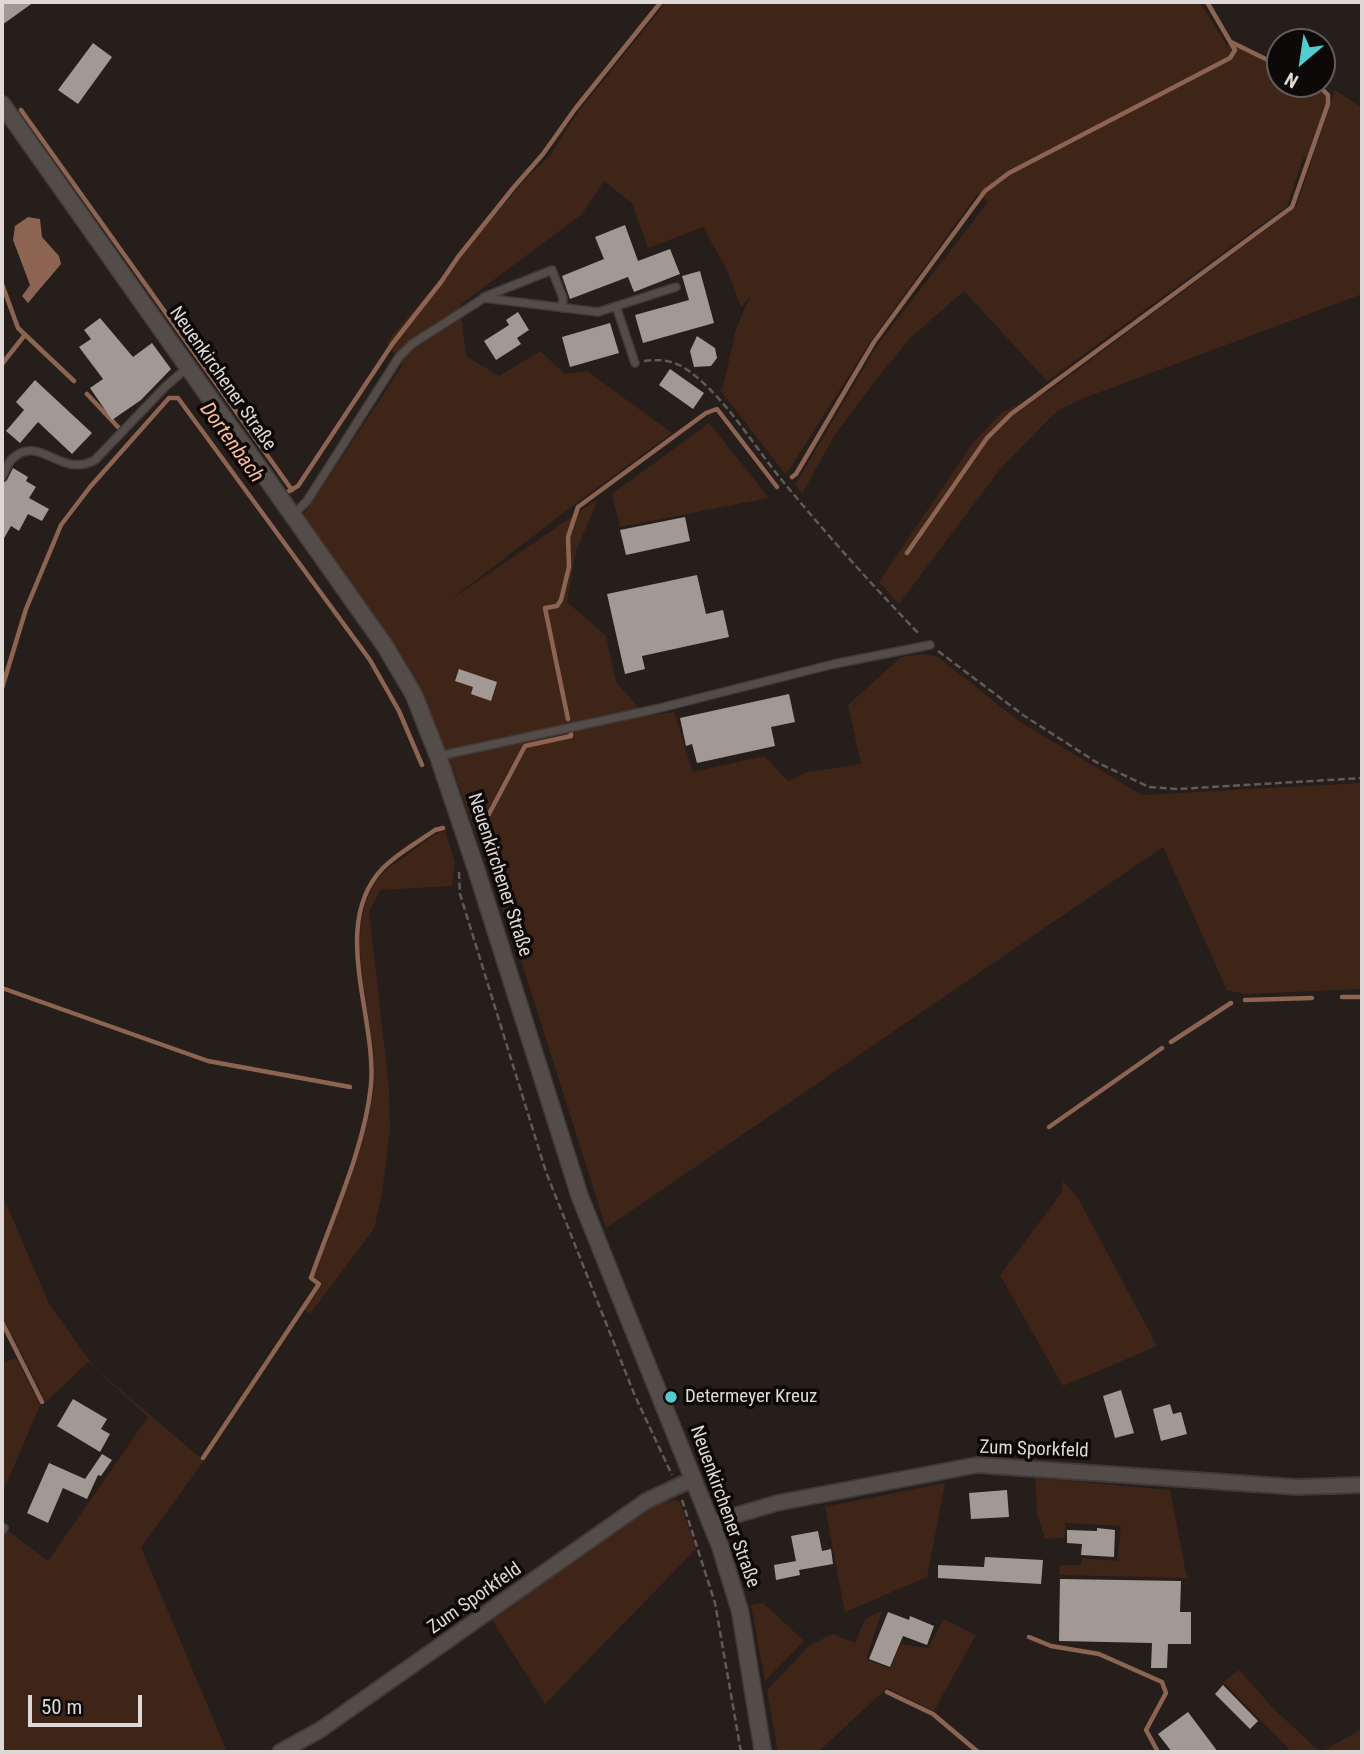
<!DOCTYPE html>
<html>
<head>
<meta charset="utf-8">
<style>
  body { margin:0 }
  #map { position:relative; width:1364px; height:1754px; overflow:hidden; background:#251e1b; font-family:"Roboto Condensed",sans-serif }
  canvas { display:block }
  .frame { position:absolute; inset:0; border:4px solid #ded9d7; pointer-events:none }
  .north { position:absolute; left:1266px; top:28px; width:70px; height:70px; box-sizing:border-box; background:#0c0908; border:2px solid #605c5b; border-radius:50%; rotate:209deg; font-size:19px; font-weight:700; line-height:28px; text-align:center; color:#ded9d7 }
  .north::after { content:''; display:block; margin:auto; width:24px; height:32px; background:#52cdce; clip-path:polygon(50% 0,100% 100%,50% 72%,0 100%) }
  .scale { position:absolute; left:28px; top:1695px; width:114px; height:32px; box-sizing:border-box; border:4px solid #ded9d7; border-top:0; padding-left:9px; font-size:21px; line-height:24px; white-space:nowrap; color:#ded9d7; -webkit-text-stroke:5px #0c0908; paint-order:stroke }
</style>
</head>
<body>
<div id="map">
<canvas width="1364" height="1754"></canvas>
<div class="frame"></div>
<div class="north">N</div>
<div class="scale">50 m</div>
</div>
<script>
const c = document.querySelector('canvas').getContext('2d');
c.lineJoin = 'round';
function paint(path, color) {
  c.fillStyle = color;
  c.fill(path, 'evenodd');
}
function stroke(path, color, width, dash) {
  c.strokeStyle = color;
  c.lineWidth = width;
  c.lineCap = dash ? 'butt' : 'round';
  c.setLineDash(dash || []);
  c.stroke(path);
}
function drawText(font, color, halo, rows, align = 'center') {
  c.font = font + ' "Roboto Condensed",sans-serif';
  c.lineWidth = 7;
  c.setLineDash([]);
  c.textBaseline = 'middle';
  c.strokeStyle = halo;
  c.fillStyle = color;
  for (const [text, x, y, turn = 0] of rows) {
    c.save();
    c.translate(x, y);
    c.rotate((+turn || 0) * Math.PI / 180);
    c.textAlign = isNaN(turn) ? turn : align;
    if (halo) c.strokeText(text, 0, 0);
    c.fillText(text, 0, 0);
    c.restore();
  }
}
const green = new Path2D(`
  M 666,2 L 1200,2 L 1226,44 L 1226,49 L 1229,43 L 1280,67 L 1280,84 L 1316,85 L 1327,95 L 1326,104 L 1307,158 L 1304,156 L 1287,206 L 1047,381 L 964,291 L 910,338 L 872,385 L 834,436 L 802,494 L 795,485 L 878,344 L 988,202 L 978,193 L 870,342 L 786,475 L 720,390 L 723,387 L 736,329 L 750,297 L 741,307 L 727,270 L 703,227 L 648,248 L 632,203 L 604,181 L 582,214 L 460,305 L 466,356 L 499,376 L 540,351 L 565,374 L 587,371 L 672,433 L 579,501 L 449,601 L 598,499 L 576,551 L 567,602 L 606,636 L 616,682 L 646,716 L 674,712 L 693,772 L 764,756 L 788,781 L 808,772 L 861,764 L 848,705 L 901,657 L 923,654 L 938,657 L 1020,722 L 1142,795 L 1362,783 L 1362,989 L 1244,994 L 1227,990 L 1163,847 L 606,1228 L 519,954 L 449,759 L 421,691 L 391,641 L 302,517 L 402,366 L 387,342 L 529,175 L 549,157 L 578,112 Z
  M 1335,90 L 1362,108 L 1362,294 L 1079,400 L 1056,412 L 1001,468 L 899,604 L 879,582 L 972,444 L 1002,412 L 1049,391 L 1296,207 Z
  M 709,423 L 769,498 L 620,527 L 612,494 Z
  M 445,831 L 455,862 L 452,886 L 380,890 L 369,912 L 389,1087 L 390,1131 L 382,1193 L 374,1229 L 310,1314 L 304,1310 L 323,1283 L 313,1276 C 335,1218 368,1145 374,1084 C 380,1019 333,926 384,872 C 390,866 399,861 406,856 C 418,847 430,835 445,831 Z
  M 1063,1181 L 1078,1198 L 1157,1346 L 1063,1386 L 1000,1275 L 1062,1192 Z
  M 2,1194 L 49,1304 L 95,1368 L 204,1461 L 141,1547 L 227,1752 L 2,1752 L 2,1539 L 7,1530 L 48,1561 L 148,1417 L 88,1362 L 46,1402 L 2,1315 Z
  M 16,1358 L 40,1405 L 2,1494 L 2,1363 Z
  M 1035,1478 L 1170,1490 L 1187,1578 L 1059,1575 L 1060,1565 L 1081,1565 L 1082,1558 L 1117,1561 L 1121,1526 L 1066,1523 L 1064,1538 L 1045,1539 L 1037,1513 Z
  M 945,1483 L 927,1577 L 845,1612 L 825,1507 Z
  M 672,1500 L 679,1501 L 696,1549 L 545,1704 L 492,1620 L 633,1519 L 657,1504 Z
  M 763,1603 L 804,1641 L 765,1681 L 751,1605 Z
  M 882,1611 L 866,1659 L 890,1669 L 901,1644 L 928,1648 L 944,1619 L 976,1635 L 934,1711 L 887,1688 L 818,1752 L 778,1752 L 767,1690 L 810,1645 L 833,1634 L 855,1643 L 865,1619 Z
  M 1239,1670 L 1273,1708 L 1320,1752 L 1292,1752 L 1223,1682 Z
  M 1362,1729 L 1362,1752 L 1321,1752 Z`);
const water = new Path2D(`
  M 28,217 L 40,219 L 42,237 L 59,256 L 61,264 L 28,303 L 22,296 L 30,285 L 13,240 L 15,226 Z`);
const stream = new Path2D(`
  M 1231,42 L 1280,66
  M 21,110 L 292,490
  M 2,284 L 18,328 L 74,381
  M 2,364 L 24,336
  M 87,394 L 118,427
  M 792,477 L 796,474 L 874,342 L 985,191 L 1009,173 L 1230,58 L 1235,50 L 1207,2
  M 289,491 L 298,486 L 393,343 L 441,282 L 458,257 L 514,187 L 543,154 L 575,109 L 661,2
  M 907,553 L 987,438 L 1011,414 L 1292,207 L 1328,104 L 1328,95 L 1317,84
  M 2,688 L 26,609 L 61,525 L 90,487 L 169,398 L 178,398 L 370,660 L 399,711 L 422,765
  M 568,719 L 545,608 L 557,606 L 561,600 L 569,567 L 568,537 L 578,507 L 706,413 L 717,409 L 777,487
  M 476,818 L 489,814 L 525,746 L 571,736 L 571,733
  M 2,988 L 208,1061 L 350,1087
  M 1342,997 L 1362,997
  M 1245,1000 L 1312,998
  M 1171,1042 L 1231,1003
  M 1049,1127 L 1162,1048
  M 2,1322 L 42,1402
  M 203,1458 L 319,1284 L 311,1278 C 332,1218 365,1147 371,1085 C 377,1017 329,924 383,868 C 398,853 418,842 435,830 L 443,828
  M 1029,1637 L 1051,1646 L 1099,1654 L 1162,1682 L 1166,1693 L 1146,1730 L 1158,1752
  M 887,1692 L 933,1714 L 978,1752`);
const building = new Path2D(`
  M 2,2 L 34,2 L 2,25 Z
  M 93,43 L 112,57 L 78,104 L 58,90 Z
  M 625,225 L 638,261 L 670,249 L 680,274 L 634,292 L 628,277 L 570,299 L 562,276 L 604,259 L 595,237 Z
  M 700,271 L 714,323 L 643,343 L 635,315 L 689,300 L 682,276 Z
  M 518,312 L 529,330 L 517,338 L 521,344 L 496,360 L 484,341 L 509,325 L 506,320 Z
  M 100,318 L 133,357 L 152,343 L 171,369 L 141,400 L 112,420 L 90,388 L 103,379 L 79,347 L 91,339 L 84,330 Z
  M 610,323 L 619,353 L 570,367 L 562,337 Z
  M 697,336 L 715,348 L 717,358 L 711,366 L 694,367 L 690,351 Z
  M 670,369 L 704,393 L 693,409 L 659,385 Z
  M 35,380 L 92,433 L 72,454 L 38,422 L 20,443 L 6,431 L 24,410 L 16,402 Z
  M 13,468 L 28,477 L 26,481 L 36,487 L 29,498 L 49,509 L 42,521 L 28,514 L 19,531 L 11,526 L 2,542 L 2,484 L 7,480 Z
  M 685,517 L 690,541 L 626,555 L 620,530 Z
  M 697,575 L 706,614 L 723,610 L 729,637 L 642,656 L 645,669 L 625,674 L 607,594 Z
  M 459,669 L 497,682 L 491,701 L 471,694 L 473,687 L 455,681 Z
  M 789,694 L 795,722 L 771,727 L 775,746 L 697,763 L 692,744 L 686,746 L 680,718 Z
  M 1121,1390 L 1134,1433 L 1115,1438 L 1103,1396 Z
  M 73,1399 L 107,1419 L 101,1429 L 110,1434 L 100,1452 L 57,1426 Z
  M 1170,1404 L 1173,1414 L 1181,1412 L 1187,1434 L 1161,1441 L 1153,1409 Z
  M 102,1454 L 112,1460 L 101,1476 L 98,1475 L 87,1499 L 63,1488 L 48,1523 L 27,1513 L 49,1463 L 85,1479 Z
  M 1007,1490 L 1009,1517 L 971,1519 L 969,1493 Z
  M 1097,1528 L 1115,1530 L 1114,1557 L 1081,1555 L 1082,1544 L 1067,1543 L 1067,1530 L 1097,1531 Z
  M 818,1531 L 822,1551 L 831,1549 L 833,1564 L 799,1570 L 800,1575 L 776,1580 L 774,1565 L 796,1561 L 791,1536 Z
  M 985,1557 L 1043,1560 L 1041,1584 L 938,1578 L 938,1565 L 984,1567 Z
  M 1060,1579 L 1181,1581 L 1180,1612 L 1191,1612 L 1191,1644 L 1168,1644 L 1167,1668 L 1151,1668 L 1152,1643 L 1059,1641 Z
  M 888,1612 L 909,1620 L 910,1616 L 934,1626 L 927,1645 L 903,1636 L 890,1667 L 869,1659 Z
  M 1223,1685 L 1258,1721 L 1250,1729 L 1215,1694 Z
  M 1188,1712 L 1218,1752 L 1172,1752 L 1158,1734 Z`);
const path = new Path2D(`
  M 644,361 C 661,359 674,360 689,371 C 728,400 754,447 785,484 C 828,536 873,586 920,635
  M 938,651 L 1023,715 L 1096,762 L 1149,787 L 1178,789 L 1362,778
  M 459,872 L 460,894 L 546,1172 L 635,1396 L 672,1475
  M 682,1500 L 715,1603 L 741,1752`);
const service = new Path2D(`
  M 484,297 L 552,270 L 563,298 L 562,308
  M 616,306 L 635,363
  M 2,477 C 5,472 8,462 13,458 C 41,434 60,479 95,460 L 166,386 L 187,368
  M 293,515 L 307,501 L 399,357 L 412,344 L 484,298 L 598,312 L 676,287
  M 439,756 L 656,709 L 834,664 L 930,645
  M 2,1531 L 4,1528`);
const minor = new Path2D(`
  M 710,1523 L 777,1503 L 977,1465 L 1297,1487 L 1362,1485
  M 280,1752 L 320,1730 L 646,1501 L 693,1479`);
const tertiary = new Path2D(`
  M 2,104 L 385,646 L 414,695 L 438,756 L 477,872 L 580,1197 L 720,1546 L 740,1611 L 763,1752`);
const markers = [
  [671,1397,7,"#52cdce"]
];
const streetNames = [
  ["Neuenkirchener Straße",222,379,55],
  ["Neuenkirchener Straße",499,875,72],
  ["Zum Sporkfeld",1034,1450,2],
  ["Neuenkirchener Straße",724,1507,70],
  ["Zum Sporkfeld",475,1599,-35]
];
const poiNames = [
  ["Determeyer Kreuz",685,1397]
];
const waterNames = [
  ["Dortenbach",231,443,54]
];
paint(green, '#3f2518');
paint(water, '#8c6451');
stroke(stream, '#8c6451', 4.5);
paint(building, '#a29995');
stroke(service, '#403a38', 10);
stroke(minor, '#403a38', 18);
stroke(tertiary, '#403a38', 19);
stroke(path, '#615a58', 2.5, [7, 3.5]);
stroke(service, '#544c49', 7);
stroke(minor, '#544c49', 14);
stroke(tertiary, '#544c49', 16);
for (const [x, y, r, color] of markers) {
  const dot = new Path2D();
  dot.arc(x, y, r, 0, 2 * Math.PI);
  c.fillStyle = color;
  c.fill(dot);
  stroke(dot, '#0c0908', 2.5);
}
drawText('19px', '#ded9d7', '#0c0908', streetNames);
drawText('19px', '#ded9d7', '#0c0908', poiNames, 'left');
drawText('italic 21px', '#febb9b', '#0c0908', waterNames);
</script>
</body>
</html>
